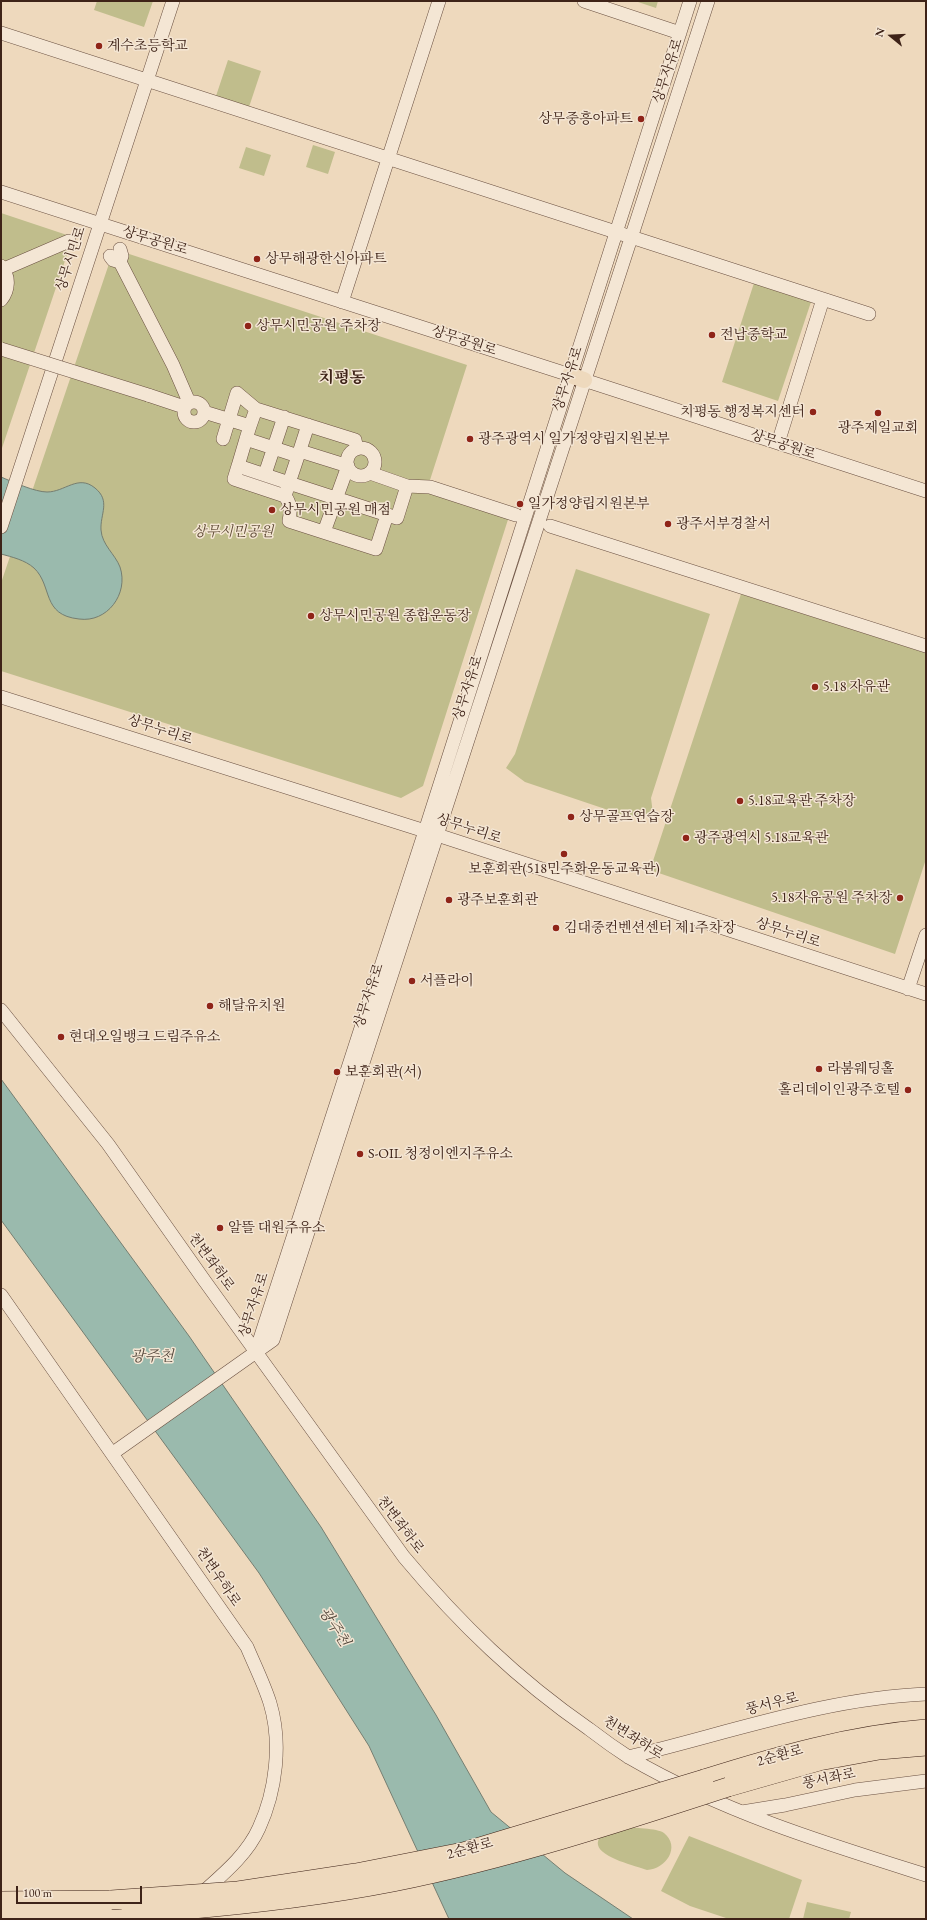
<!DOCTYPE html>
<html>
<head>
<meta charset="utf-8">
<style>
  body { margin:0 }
  #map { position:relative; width:927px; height:1920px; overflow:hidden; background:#eed9bd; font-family:"EB Garamond",serif }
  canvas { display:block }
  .frame { position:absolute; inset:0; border:2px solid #3e2318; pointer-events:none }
  .north { position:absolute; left:871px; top:16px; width:40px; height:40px; -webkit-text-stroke:3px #f4e6d4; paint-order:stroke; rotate:288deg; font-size:11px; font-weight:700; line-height:16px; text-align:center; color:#3e2318 }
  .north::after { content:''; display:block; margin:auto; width:14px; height:18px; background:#3e2318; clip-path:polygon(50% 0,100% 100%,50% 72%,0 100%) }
  .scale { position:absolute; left:16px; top:1886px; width:126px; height:18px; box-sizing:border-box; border:2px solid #3e2318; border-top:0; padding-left:5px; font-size:12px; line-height:14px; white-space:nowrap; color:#3e2318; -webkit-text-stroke:3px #f4e6d4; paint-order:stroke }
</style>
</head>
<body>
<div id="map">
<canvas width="927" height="1920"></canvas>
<div class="frame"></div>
<div class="north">N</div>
<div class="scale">100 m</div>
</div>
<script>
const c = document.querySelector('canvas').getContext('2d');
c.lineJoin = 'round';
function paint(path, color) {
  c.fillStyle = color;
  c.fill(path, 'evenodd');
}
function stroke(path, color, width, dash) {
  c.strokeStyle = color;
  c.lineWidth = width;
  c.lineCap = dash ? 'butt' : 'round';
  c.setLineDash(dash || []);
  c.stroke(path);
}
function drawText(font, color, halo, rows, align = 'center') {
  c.font = font + ' "EB Garamond","Noto Serif KR",serif';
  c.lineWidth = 3;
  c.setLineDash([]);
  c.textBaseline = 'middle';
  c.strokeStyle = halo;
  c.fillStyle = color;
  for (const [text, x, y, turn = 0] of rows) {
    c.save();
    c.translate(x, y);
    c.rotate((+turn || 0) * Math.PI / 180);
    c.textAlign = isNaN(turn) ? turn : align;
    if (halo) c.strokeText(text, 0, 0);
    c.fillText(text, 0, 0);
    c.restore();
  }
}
const green = new Path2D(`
  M 97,1 L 153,1 L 144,27 L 94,10 Z
  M 635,1 L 658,1 L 656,8 Z
  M 228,60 L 261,71 L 249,107 L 216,96 Z
  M 313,145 L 335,152 L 328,174 L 306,167 Z
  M 246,147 L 271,155 L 264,176 L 239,168 Z
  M 1,213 L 73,237 L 1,451 Z
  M 114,249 L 467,365 L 430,480 L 512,507 L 423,786 L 401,798 L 1,671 L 1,583 Z
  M 754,283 L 811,302 L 778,401 L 722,382 Z
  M 576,569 L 710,614 L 651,798 L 653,814 L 626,816 L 525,782 L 506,768 L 515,754 Z
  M 741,594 L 926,653 L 926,859 L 895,954 L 650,870 Z
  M 623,1827 C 633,1828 657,1828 664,1833 C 681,1847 666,1869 647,1870 C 636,1866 601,1858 598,1845 C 597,1842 599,1839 600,1836 Z
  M 689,1836 L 802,1880 L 789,1919 L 729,1919 L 690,1906 L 661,1891 Z
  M 807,1902 L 851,1912 L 849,1919 L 803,1919 Z`);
const water = new Path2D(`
  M 1,477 C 13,482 35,492 47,492 C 65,492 78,474 95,488 C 111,501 100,514 101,530 C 102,545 115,554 120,567 C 129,594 107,623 79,619 C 41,615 53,586 34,568 C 25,560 12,557 1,554 Z
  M 1,1079 L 189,1336 L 321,1527 L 436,1715 L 491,1812 L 565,1873 L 633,1919 L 449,1919 L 369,1746 L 259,1573 L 1,1220 Z`);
const minor = new Path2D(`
  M 584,1 L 680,33
  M 1,33 L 869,314
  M 1,192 L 570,375
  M 110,256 L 113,260 L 120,262 L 173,365 L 189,402
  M 120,262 L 122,256 L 120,249
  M 1,266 C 10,276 9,290 1,300
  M 4,269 L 69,241
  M 342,302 L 439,1
  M 584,380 L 926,491
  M 148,395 L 184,407
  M184 412a10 10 0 1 1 20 0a10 10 0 1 1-20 0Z
  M 204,412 L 250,426 L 246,439 L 298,456 L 308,425
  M 250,426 L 256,409 L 355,440 L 357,449
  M 223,439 L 237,393 L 256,409
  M 246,439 L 238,466 L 289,483 L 298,456
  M 778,443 L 823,299
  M347 462a14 14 0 1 1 28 0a14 14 0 1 1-28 0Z
  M 300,451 L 348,466 L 324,532
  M 238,466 L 234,479 L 285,496 L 289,483 L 397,518 L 407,486
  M 370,473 L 407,486 L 430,487 L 516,515
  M 265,474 L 284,417
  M 285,496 C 291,504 291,511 289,521 L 376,549 L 387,515
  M 550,526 L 926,646
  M 1,527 L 173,1
  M 1,697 L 425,831 L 926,994
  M 908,989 L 926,935
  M 1,1010 L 108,1144 L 204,1280 L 404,1557 C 460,1624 517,1679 589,1729 C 602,1739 616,1749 630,1758 C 723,1812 824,1843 926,1875
  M 1,1295 L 247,1647 C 255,1666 264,1684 270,1703 C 282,1743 276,1791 259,1828 C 247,1855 222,1875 201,1894
  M 256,1351 L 425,831 L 690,1
  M 113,1453 L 273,1340 L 708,1
  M 628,1757 C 725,1734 826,1698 926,1694
  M 742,1812 L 785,1805 L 855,1790 L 926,1781`);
const major = new Path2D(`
  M 570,375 L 584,380`);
const highway = new Path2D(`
  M 704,1779 C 777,1756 850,1735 926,1729
  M 728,1787 L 819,1761 L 879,1750 L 926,1746
  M 1,1901 L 111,1900
  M 1,1917 L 130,1914`);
const minorBridge = new Path2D(`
  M 1,349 L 148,395`);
const highwayBridge = new Path2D(`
  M 111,1900 L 238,1891 L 356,1873 L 463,1852 L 704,1779
  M 130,1914 C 218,1908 306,1899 393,1882 C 507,1859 618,1823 728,1787`);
const markers = [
  [99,46,4,"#8f2418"],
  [641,119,4,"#8f2418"],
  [257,259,4,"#8f2418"],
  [248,326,4,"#8f2418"],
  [712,335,4,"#8f2418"],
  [813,412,4,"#8f2418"],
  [878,413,4,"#8f2418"],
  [470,439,4,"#8f2418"],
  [520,504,4,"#8f2418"],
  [272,510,4,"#8f2418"],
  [668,524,4,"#8f2418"],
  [311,616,4,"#8f2418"],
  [815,687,4,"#8f2418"],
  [740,801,4,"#8f2418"],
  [571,817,4,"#8f2418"],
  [686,838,4,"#8f2418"],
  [564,854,4,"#8f2418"],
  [900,898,4,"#8f2418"],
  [449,900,4,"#8f2418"],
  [556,928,4,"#8f2418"],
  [412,981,4,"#8f2418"],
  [210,1006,4,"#8f2418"],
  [61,1037,4,"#8f2418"],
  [819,1069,4,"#8f2418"],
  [337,1072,4,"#8f2418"],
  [908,1090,4,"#8f2418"],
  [360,1154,4,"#8f2418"],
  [220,1228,4,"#8f2418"]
];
const poiNames = [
  ["계수초등학교",107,46],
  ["상무중흥아파트",633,119,"right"],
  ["상무해광한신아파트",265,259],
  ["상무시민공원 주차장",256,326],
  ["전남중학교",720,335],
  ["치평동 행정복지센터",805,412,"right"],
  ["광주제일교회",878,428,"center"],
  ["광주광역시 일가정양립지원본부",478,439],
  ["일가정양립지원본부",528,504],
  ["상무시민공원 매점",280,510],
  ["광주서부경찰서",676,524],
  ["상무시민공원 종합운동장",319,616],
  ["5.18 자유관",823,687],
  ["5.18교육관 주차장",748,801],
  ["상무골프연습장",579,817],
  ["광주광역시 5.18교육관",694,838],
  ["보훈회관(518민주화운동교육관)",564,869,"center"],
  ["5.18자유공원 주차장",892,898,"right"],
  ["광주보훈회관",457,900],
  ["김대중컨벤션센터 제1주차장",564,928],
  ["서플라이",420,981],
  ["해달유치원",218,1006],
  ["현대오일뱅크 드림주유소",69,1037],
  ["라붐웨딩홀",827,1069],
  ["보훈회관(서)",345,1072],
  ["홀리데이인광주호텔",900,1090,"right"],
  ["S-OIL 청정이엔지주유소",368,1154],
  ["알뜰 대원주유소",228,1228]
];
const streetNames = [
  ["상무자유로",668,71,-72],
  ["상무공원로",155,241,17],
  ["상무시민로",71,259,-72],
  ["상무공원로",464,341,18],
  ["상무자유로",568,379,-72],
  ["상무공원로",783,445,18],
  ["상무자유로",468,688,-72],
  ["상무누리로",160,730,18],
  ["상무누리로",469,829,18],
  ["상무누리로",788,933,18],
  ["상무자유로",369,996,-72],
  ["천변좌하로",211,1262,54],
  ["상무자유로",254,1305,-72],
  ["천변좌하로",400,1525,53],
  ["천변우하로",218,1577,56],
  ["풍서우로",772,1704,-14],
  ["천변좌하로",633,1738,32],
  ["2순환로",780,1756,-15],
  ["풍서좌로",829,1779,-12],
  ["2순환로",470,1849,-15]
];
const parkNames = [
  ["상무시민공원",233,532]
];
const waterNames = [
  ["광주천",152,1357],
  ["광주천",334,1627,57]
];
const quarterNames = [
  ["치평동",342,379]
];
paint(green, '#c0bd8c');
paint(water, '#9abaad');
stroke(water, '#757e71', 1);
stroke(minor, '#6a5041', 14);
stroke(major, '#3e2318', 18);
stroke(highway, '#3e2318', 20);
stroke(minor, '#f4e6d4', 13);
stroke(major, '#eed9bd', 16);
stroke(highway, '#eed9bd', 19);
stroke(minorBridge, '#6a5041', 14, []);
stroke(highwayBridge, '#3e2318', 20, []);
stroke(minorBridge, '#f4e6d4', 13);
stroke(highwayBridge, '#eed9bd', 19);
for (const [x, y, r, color] of markers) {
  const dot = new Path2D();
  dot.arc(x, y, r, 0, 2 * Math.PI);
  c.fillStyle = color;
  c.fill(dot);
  stroke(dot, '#f4e6d4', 1.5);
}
drawText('14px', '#3e2318', '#f4e6d4', poiNames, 'left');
drawText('14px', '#3e2318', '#f4e6d4', streetNames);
drawText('italic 14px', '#5e4a35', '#f4e6d4', parkNames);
drawText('italic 15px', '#55493d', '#f4e6d4', waterNames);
drawText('bold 16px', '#3e2318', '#f4e6d4', quarterNames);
</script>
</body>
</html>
